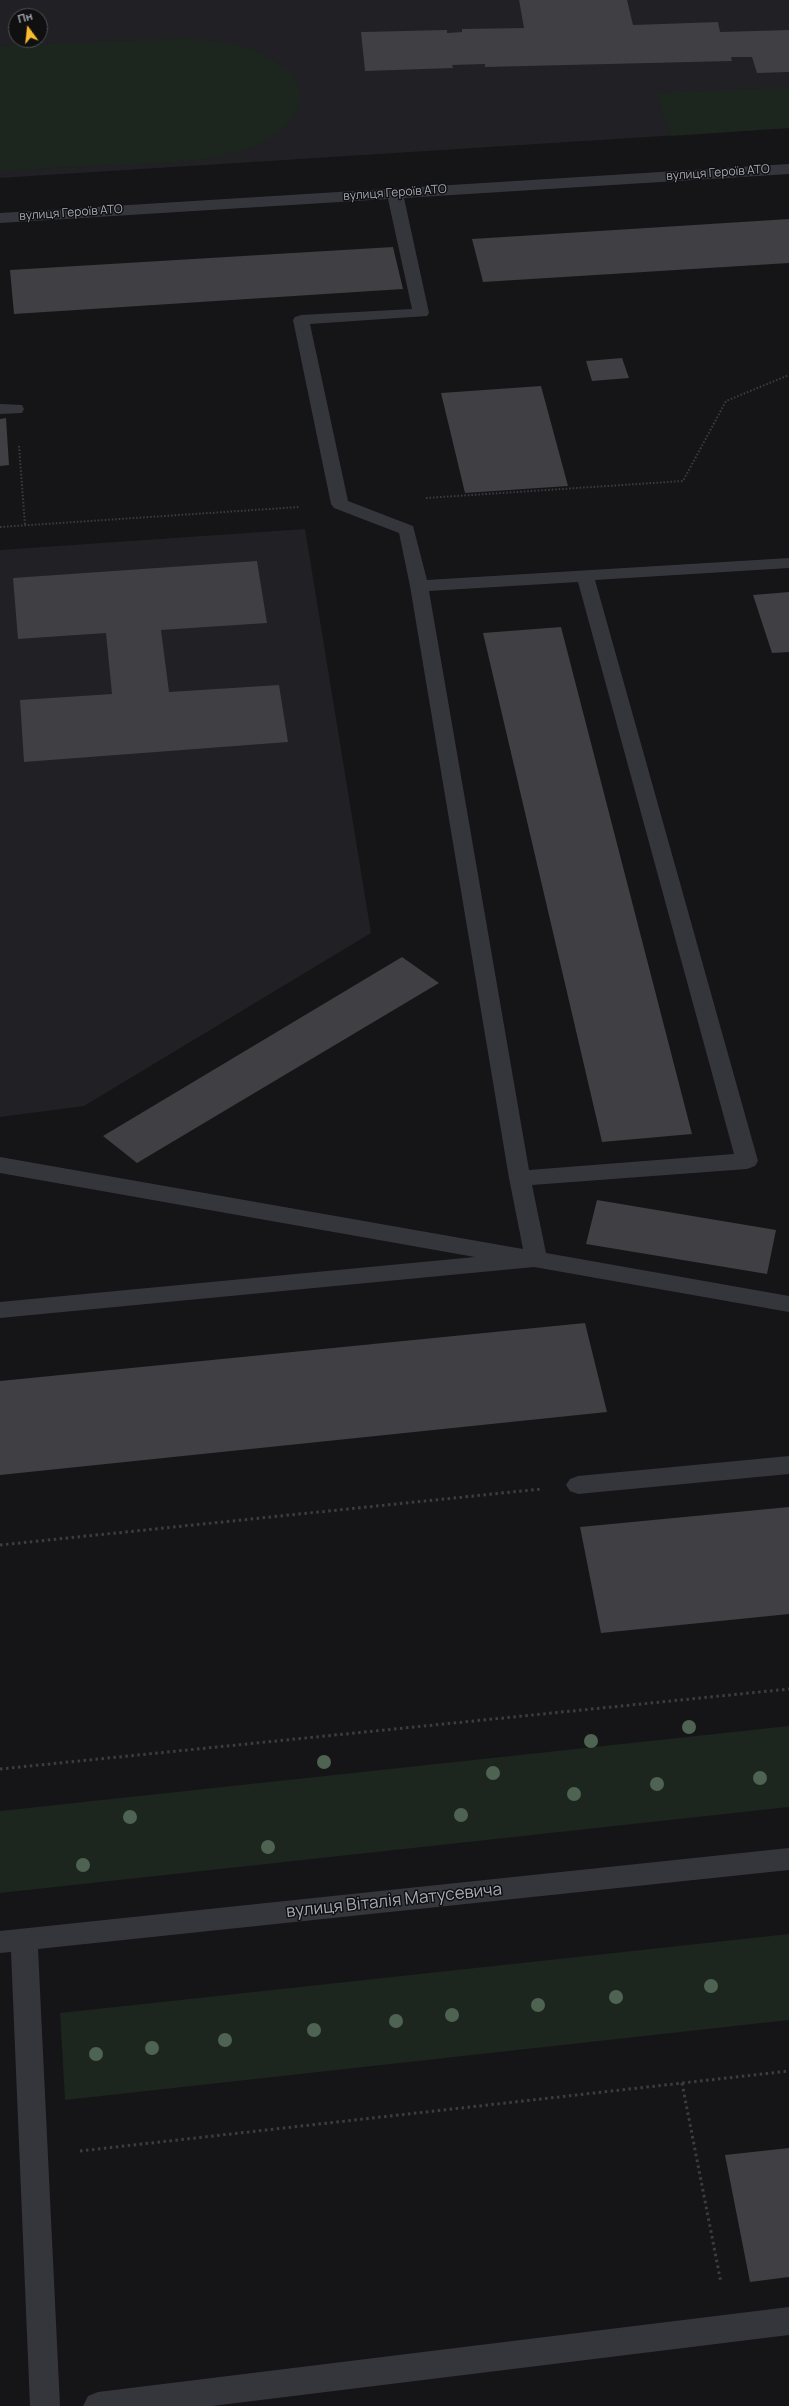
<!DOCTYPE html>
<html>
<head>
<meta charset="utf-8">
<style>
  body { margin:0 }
  #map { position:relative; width:789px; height:2406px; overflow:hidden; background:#151517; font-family:Manrope,sans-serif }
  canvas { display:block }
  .north { position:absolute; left:8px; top:8px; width:40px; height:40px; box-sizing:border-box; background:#101011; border:1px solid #4c4e53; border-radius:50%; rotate:345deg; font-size:11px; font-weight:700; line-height:16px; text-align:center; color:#a6aab7 }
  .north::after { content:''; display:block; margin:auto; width:14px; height:18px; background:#f8be2b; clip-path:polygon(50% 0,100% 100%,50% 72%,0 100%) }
</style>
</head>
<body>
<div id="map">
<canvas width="789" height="2406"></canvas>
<div class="north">Пн</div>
</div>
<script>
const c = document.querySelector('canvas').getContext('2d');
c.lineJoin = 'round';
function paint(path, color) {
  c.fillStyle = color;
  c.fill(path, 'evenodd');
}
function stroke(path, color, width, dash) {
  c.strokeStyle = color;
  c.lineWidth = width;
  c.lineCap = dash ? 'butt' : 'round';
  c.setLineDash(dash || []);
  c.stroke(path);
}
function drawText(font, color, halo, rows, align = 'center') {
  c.font = font + ' Manrope,sans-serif';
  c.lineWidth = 3;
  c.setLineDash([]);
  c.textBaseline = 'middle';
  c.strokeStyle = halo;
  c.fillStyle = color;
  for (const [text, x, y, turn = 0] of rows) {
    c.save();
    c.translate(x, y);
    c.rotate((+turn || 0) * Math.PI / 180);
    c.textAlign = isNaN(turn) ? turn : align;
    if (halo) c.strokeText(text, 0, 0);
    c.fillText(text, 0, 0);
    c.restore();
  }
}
const built = new Path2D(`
  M 0,0 L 789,0 L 789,128 L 0,178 ZM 16,16 L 40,16 L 40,40 L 16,40 Z
  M 305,529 L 371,933 L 84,1106 L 0,1117 L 0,550 Z`);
const green = new Path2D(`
  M 184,38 C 221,41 262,45 290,73 C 299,82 304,97 298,109 C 269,166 166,162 112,165 C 74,167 37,169 0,171 L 0,46 Z
  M 789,87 L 789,128 L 671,136 L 656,93 Z
  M 789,1726 L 789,1807 L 0,1893 L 0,1811 Z
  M 789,1934 L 789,2020 L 65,2100 L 60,2013 Z`);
const building = new Path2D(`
  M 519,0 L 627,0 L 633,25 L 718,22 L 720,32 L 789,30 L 789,72 L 757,73 L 752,57 L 731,57 L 732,61 L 485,67 L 485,64 L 452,65 L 453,68 L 365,71 L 361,32 L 447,30 L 447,33 L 462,32 L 462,29 L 524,28 Z
  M 789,219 L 789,263 L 483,282 L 472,239 Z
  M 393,247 L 403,289 L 14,314 L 10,270 Z
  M 622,358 L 629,378 L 592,381 L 586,361 Z
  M 541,386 L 568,486 L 465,493 L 441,393 Z
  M 6,418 L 9,465 L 0,466 L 0,419 Z
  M 257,561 L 267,623 L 161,630 L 169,692 L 279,685 L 288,742 L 24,762 L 20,700 L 112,694 L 106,633 L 18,639 L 13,578 Z
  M 789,592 L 789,652 L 772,653 L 753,595 Z
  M 561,627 L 692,1134 L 602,1142 L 483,633 Z
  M 402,957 L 439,983 L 137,1163 L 103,1136 Z
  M 597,1200 L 776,1230 L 767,1274 L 586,1244 Z
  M 585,1323 L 607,1412 L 0,1475 L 0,1381 Z
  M 789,1507 L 789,1614 L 601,1633 L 580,1527 Z
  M 789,2148 L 789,2277 L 750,2282 L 725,2155 Z`);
const pathFar1 = new Path2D(`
  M 19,446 L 25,525
  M 426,498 L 683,481 L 726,401 L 789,375
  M 0,527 L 299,507`);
const path = new Path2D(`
  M 0,1545 L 541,1489
  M 0,1769 L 789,1689
  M 682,2083 L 721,2283
  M 80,2151 L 789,2071`);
const minor = new Path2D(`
  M 789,164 L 789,174 L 404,198 L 429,313 L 427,316 L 310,324 L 348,501 L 413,526 L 427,580 L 789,558 L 789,568 L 595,580 L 758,1161 L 755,1166 L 747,1169 L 532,1185 L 546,1253 L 789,1296 L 789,1312 L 534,1267 L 0,1318 L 0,1302 L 475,1257 L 0,1173 L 0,1157 L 523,1249 L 509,1178 L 410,586 L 399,533 L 334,508 L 331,504 L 293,320 L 295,317 L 301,315 L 412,309 L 388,199 L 0,223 L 0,213 ZM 578,582 L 734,1154 L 529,1170 L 429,591 Z
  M 0,404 L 22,405 L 24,409 L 22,413 L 0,414 Z
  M 789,1456 L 789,1474 L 578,1494 L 570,1491 L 566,1485 L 570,1479 L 578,1476 Z
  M 789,1848 L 789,1870 L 38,1949 L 60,2406 L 30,2406 L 11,1952 L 0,1953 L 0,1931 Z
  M 789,2307 L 789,2335 L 212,2406 L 83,2406 L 88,2396 L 98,2392 Z`);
const trees = [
  [689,1727],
  [591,1741],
  [324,1762],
  [493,1773],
  [760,1778],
  [657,1784],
  [574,1794],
  [461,1815],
  [130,1817],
  [268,1847],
  [83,1865],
  [711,1986],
  [616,1997],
  [538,2005],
  [452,2015],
  [396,2021],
  [314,2030],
  [225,2040],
  [152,2048],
  [96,2054]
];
const farStreetnames = [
  ["вулиця Героїв АТО",718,173,-4],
  ["вулиця Героїв АТО",395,193,-4],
  ["вулиця Героїв АТО",71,213,-4]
];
const nearStreetnames = [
  ["вулиця Віталія Матусевича",394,1901,-6]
];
paint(built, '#212024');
paint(green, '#1c251e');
paint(building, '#3f3f44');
stroke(pathFar1, '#3b3d43', 2, [1.5, 2]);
stroke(path, '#3b3d43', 3, [2.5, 3.5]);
paint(minor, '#35363c');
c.fillStyle = '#4e6351';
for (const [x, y] of trees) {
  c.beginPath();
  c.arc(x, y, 7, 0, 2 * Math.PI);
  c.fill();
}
drawText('12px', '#a6aab7', '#101011', farStreetnames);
drawText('17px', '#a6aab7', '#101011', nearStreetnames);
</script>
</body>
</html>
